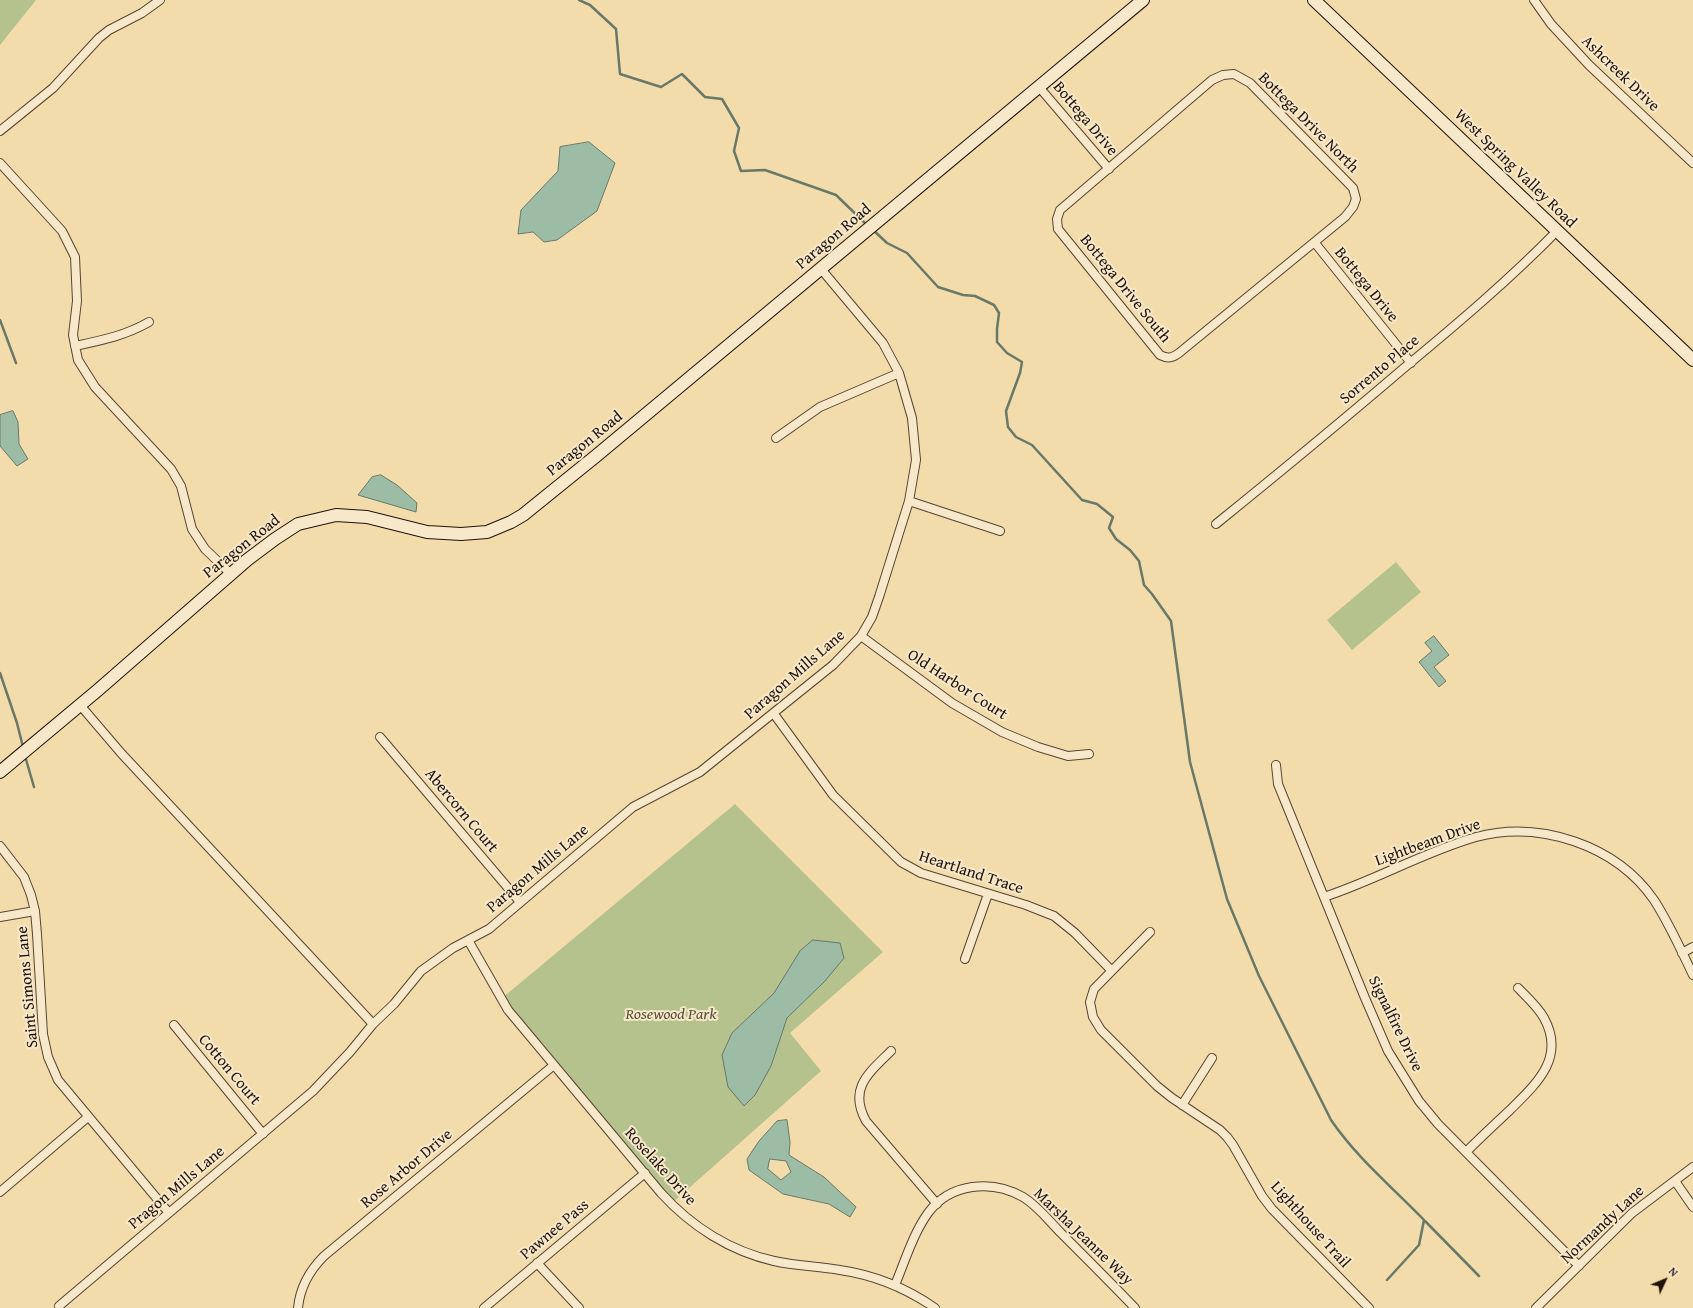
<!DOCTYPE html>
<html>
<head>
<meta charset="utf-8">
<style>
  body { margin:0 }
  #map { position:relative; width:1693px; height:1308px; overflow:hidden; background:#f3dcac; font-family:"Gentium Book Plus",serif }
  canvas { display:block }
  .north { position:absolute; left:1645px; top:1260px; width:40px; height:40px; -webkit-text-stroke:3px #f7e8c9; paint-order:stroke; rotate:46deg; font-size:11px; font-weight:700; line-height:16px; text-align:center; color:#201309 }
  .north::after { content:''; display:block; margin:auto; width:14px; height:18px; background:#201309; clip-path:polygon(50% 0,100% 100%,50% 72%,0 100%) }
</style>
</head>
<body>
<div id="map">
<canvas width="1693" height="1308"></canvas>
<div class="north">N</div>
</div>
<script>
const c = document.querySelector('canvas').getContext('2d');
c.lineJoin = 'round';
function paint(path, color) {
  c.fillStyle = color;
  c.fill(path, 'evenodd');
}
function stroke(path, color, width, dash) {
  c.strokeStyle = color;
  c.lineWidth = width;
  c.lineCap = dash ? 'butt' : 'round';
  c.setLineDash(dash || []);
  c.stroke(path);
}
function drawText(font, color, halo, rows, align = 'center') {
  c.font = font + ' "Gentium Book Plus",serif';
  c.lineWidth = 4;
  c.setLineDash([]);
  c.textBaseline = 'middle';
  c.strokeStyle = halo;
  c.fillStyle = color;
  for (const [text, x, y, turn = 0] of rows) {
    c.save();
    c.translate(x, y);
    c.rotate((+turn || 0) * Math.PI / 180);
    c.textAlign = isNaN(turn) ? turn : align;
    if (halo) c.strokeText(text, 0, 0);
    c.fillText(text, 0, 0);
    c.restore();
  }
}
const green = new Path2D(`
  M 0,0 L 36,0 L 0,45 Z
  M 1396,562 L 1421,592 L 1352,650 L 1327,620 Z
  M 735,804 L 883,952 L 790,1033 L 821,1071 L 671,1204 L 501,999 Z`);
const water = new Path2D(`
  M 589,142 L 615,163 L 597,211 L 557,240 L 544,242 L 533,232 L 518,234 L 521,210 L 558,171 L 560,147 Z
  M 13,411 L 18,422 L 19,444 L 28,459 L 17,466 L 0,446 L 0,415 Z
  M 381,475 L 397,485 L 417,503 L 416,512 L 358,495 L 372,477 Z
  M 1434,636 L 1449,655 L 1434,667 L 1446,681 L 1439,687 L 1419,662 L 1432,651 L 1425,643 Z
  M 813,940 L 840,943 L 844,958 L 825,981 L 787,1018 L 771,1066 L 755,1095 L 744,1106 L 728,1087 L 722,1055 L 732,1033 L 774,993 L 800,951 Z
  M 787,1120 L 790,1142 L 789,1155 L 824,1177 L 856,1207 L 850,1217 L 829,1204 L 783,1194 L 749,1170 L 747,1159 L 759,1141 L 777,1121 ZM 770,1159 L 786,1161 L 791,1172 L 781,1180 L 768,1169 Z`);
const stream = new Path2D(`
  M 579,0 L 590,5 L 616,29 L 620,74 L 661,87 L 682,74 L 705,97 L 722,99 L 739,128 L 734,151 L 741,171 L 765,170 L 836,195 L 867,225
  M 872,229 L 887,243 L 907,253 L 938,287 L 963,295 L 975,296 L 994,305 L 999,313 L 997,329 L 997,342 L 1007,353 L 1022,362 L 1020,373 L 1006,411 L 1008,427 L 1016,437 L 1032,445 L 1082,500 L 1097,504 L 1113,517 L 1109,528 L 1116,539 L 1130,550 L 1139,561 L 1144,585 L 1152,594 L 1171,621 L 1190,762 L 1227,899 L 1259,976 L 1331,1120 C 1357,1158 1392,1187 1424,1220 L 1419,1245 L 1387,1280
  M 0,320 L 16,363
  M 0,673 L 17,723 L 23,747
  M 25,756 L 34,787
  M 1425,1221 L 1479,1276`);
const street = new Path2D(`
  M 1534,0 L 1551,24 L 1589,65 L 1693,163
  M 1234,74 L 1250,83 L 1353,188 L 1356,199 L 1353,207 L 1345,217 L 1179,353 C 1172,358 1168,359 1160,355 L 1058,229 L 1057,219 L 1060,210 L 1212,80 L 1223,75 Z
  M 1039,87 L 1109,169
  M 0,131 L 53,88 L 99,38 L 109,30 L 142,13 L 160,0
  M 0,163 L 62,231 L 75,257 L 77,301 L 73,335 L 78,360 L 95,387 L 171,469 L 181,486 L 192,529 L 205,549 L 231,574
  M 1315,243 L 1411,363
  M 75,346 C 103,340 124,336 149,322
  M 776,438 L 820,407 L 899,373
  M 909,501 L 1000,531
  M 1216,524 C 1279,473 1342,421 1404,368 C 1457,324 1509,280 1557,231
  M 861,636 L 952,703 L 1002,732 L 1038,747 L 1068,756 L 1089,754
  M 774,714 L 833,795 L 901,862 L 921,873 L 1026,905 L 1054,916 L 1075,933 L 1111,970
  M 380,737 L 520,902
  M 1276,765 L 1278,784 L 1365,998 L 1388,1051 L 1419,1101 L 1438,1124 L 1579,1266
  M 0,846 L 24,877 L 31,895 L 35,911 L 37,934 L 43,1034 L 48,1057 L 58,1080 L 169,1213
  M 1324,897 C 1376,880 1424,852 1476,837 C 1540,820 1616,845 1654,900 C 1669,923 1681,950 1693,975
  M 0,917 L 35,911
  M 1150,932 L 1094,989 L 1090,1002 L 1093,1017 L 1101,1030 L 1157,1086 L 1172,1098 L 1220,1130 L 1227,1137 L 1233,1145 L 1262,1196 L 1272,1209 L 1369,1308
  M 468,940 L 508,1010 L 661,1193 C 691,1226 730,1251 774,1261 C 796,1266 818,1266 840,1270 C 874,1275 906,1288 935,1308
  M 1682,953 L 1693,947
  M 965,959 L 988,894
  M 373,1024 L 394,1004 L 421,971 L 453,948 L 489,929 L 633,807 L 700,772 L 833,665 L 861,636 L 872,617 L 879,597 L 909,501 L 916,460 L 912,418 L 899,373 L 883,343 L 821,269
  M 174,1025 L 263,1134
  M 891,1051 C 869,1073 848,1088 866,1121 L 937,1204
  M 1182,1105 L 1212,1058
  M 1466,1152 C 1480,1138 1495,1124 1510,1110 C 1536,1084 1566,1058 1544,1018 C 1538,1007 1527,997 1518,988
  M 1675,1181 L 1693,1207
  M 0,1192 L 88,1117
  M 537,1263 L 579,1308
  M 895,1285 C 905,1261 913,1234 928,1213 C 950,1183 992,1179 1023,1197 C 1038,1206 1049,1221 1061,1233 C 1086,1258 1111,1283 1135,1308
  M 59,1306 L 313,1091 L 350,1052 L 373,1024 L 121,753 L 80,705
  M 298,1308 C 300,1287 309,1271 324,1256 L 554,1065
  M 484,1308 L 645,1173
  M 1536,1308 L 1632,1213 L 1693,1167`);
const secondary = new Path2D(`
  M 1314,0 L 1693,360
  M 0,772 L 98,690 L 247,560 L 275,539 L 298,524 L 336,515 L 367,517 L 427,532 L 461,534 L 487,532 L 511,522 L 523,515 L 596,456 L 1143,0`);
const streetNames = [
  ["Ashcreek Drive",1620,74,44],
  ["Bottega Drive",1085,119,50],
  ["Bottega Drive North",1308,123,45],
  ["West Spring Valley Road",1515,169,44],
  ["Paragon Road",834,237,-40],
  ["Bottega Drive",1366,285,51],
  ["Bottega Drive South",1125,289,51],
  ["Sorrento Place",1380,370,-40],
  ["Paragon Road",585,444,-39],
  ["Paragon Road",242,547,-38],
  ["Paragon Mills Lane",795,675,-41],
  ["Old Harbor Court",957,685,33],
  ["Abercorn Court",461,811,50],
  ["Lightbeam Drive",1428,843,-20],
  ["Paragon Mills Lane",538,869,-40],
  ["Heartland Trace",971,873,18],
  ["Saint Simons Lane",28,987,-95],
  ["Signalfire Drive",1395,1024,64],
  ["Cotton Court",229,1070,50],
  ["Roselake Drive",660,1167,48],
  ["Rose Arbor Drive",407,1169,-40],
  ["Pragon Mills Lane",177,1188,-40],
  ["Lighthouse Trail",1310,1225,48],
  ["Normandy Lane",1603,1225,-43],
  ["Pawnee Pass",555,1230,-40],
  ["Marsha Jeanne Way",1083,1237,44]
];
const parkNames = [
  ["Rosewood Park",671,1015]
];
paint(green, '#b5c28e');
paint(water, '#9cbca5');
stroke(water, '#6a7867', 1);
stroke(stream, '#6a7867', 2.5);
stroke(street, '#554532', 10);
stroke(secondary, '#201309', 14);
stroke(street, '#f7e8c9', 8);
stroke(secondary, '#f7e8c9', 12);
drawText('16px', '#201309', '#f7e8c9', streetNames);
drawText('italic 16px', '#545038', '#f7e8c9', parkNames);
</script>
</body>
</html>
